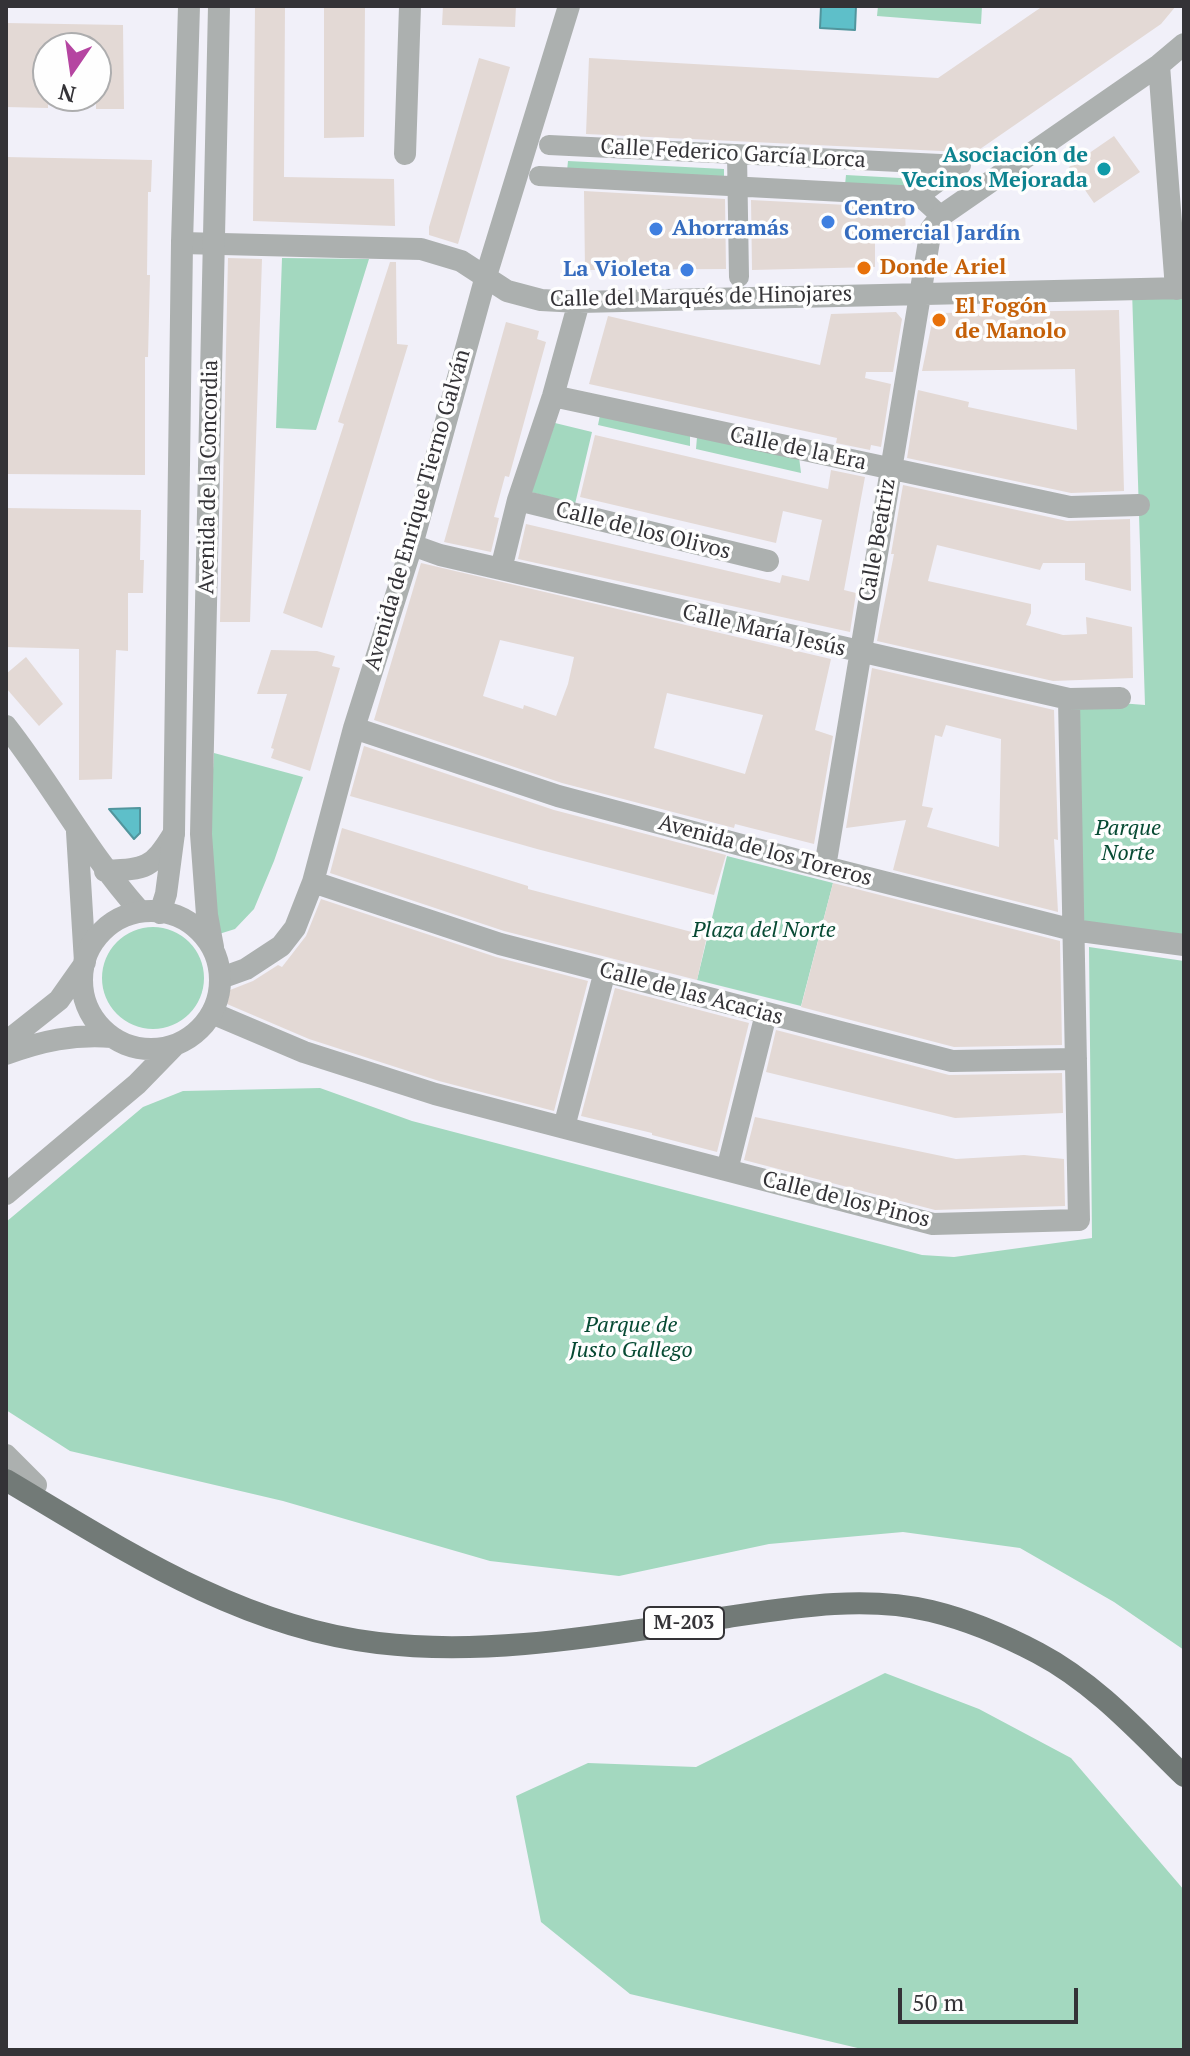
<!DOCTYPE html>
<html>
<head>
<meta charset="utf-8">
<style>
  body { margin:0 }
  #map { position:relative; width:1190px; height:2056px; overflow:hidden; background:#f1f0f9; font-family:"PT Serif",serif }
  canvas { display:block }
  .frame { position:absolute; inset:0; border:8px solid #343337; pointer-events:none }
  .north { position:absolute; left:32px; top:32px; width:80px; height:80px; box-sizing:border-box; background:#fefefe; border:2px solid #adadae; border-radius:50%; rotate:193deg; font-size:22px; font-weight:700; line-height:32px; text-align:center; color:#343337 }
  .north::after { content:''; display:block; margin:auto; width:28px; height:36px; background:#b545a1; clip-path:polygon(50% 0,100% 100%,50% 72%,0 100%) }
  .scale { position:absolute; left:898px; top:1988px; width:180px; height:36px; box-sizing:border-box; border:4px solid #343337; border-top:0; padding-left:10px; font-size:24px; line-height:28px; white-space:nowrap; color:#343337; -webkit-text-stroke:6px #fefefe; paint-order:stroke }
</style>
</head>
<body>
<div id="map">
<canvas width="1190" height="2056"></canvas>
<div class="frame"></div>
<div class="north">N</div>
<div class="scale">50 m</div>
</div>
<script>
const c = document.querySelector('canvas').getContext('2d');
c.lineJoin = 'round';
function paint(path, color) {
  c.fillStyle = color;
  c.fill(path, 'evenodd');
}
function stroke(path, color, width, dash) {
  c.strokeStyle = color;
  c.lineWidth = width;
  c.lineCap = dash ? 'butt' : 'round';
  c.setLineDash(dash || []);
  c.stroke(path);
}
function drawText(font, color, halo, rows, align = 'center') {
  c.font = font + ' "PT Serif",serif';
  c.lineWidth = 7;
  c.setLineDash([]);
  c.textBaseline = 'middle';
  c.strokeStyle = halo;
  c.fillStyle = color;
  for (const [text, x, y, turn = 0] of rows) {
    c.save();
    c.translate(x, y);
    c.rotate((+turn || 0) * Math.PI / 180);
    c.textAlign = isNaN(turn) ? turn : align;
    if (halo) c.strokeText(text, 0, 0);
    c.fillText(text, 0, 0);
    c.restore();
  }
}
const green = new Path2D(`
  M 878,6 L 982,6 L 981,24 L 877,16 Z
  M 568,161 L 724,169 L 724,179 L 567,171 Z
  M 846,175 L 918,179 L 918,188 L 845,185 Z
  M 282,258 L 369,259 L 316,430 L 276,428 Z
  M 1184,288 L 1184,945 L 1073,930 L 1069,699 L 1145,705 L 1132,290 Z
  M 600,415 L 690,436 L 690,446 L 598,425 Z
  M 555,423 L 592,432 L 575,504 L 531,492 Z
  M 697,437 L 799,457 L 801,473 L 696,449 Z
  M 214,753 L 303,777 L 274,861 L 254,909 L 235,929 L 219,934 L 209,835 Z
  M 727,856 L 833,883 L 801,1006 L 697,980 Z
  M102 978a51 51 0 1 1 102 0a51 51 0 1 1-102 0Z
  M 1089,947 L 1184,961 L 1184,1650 L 1114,1602 L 1020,1548 L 903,1532 L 769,1544 L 619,1576 L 490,1561 L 283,1501 L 70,1451 L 6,1410 L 6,1222 L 143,1107 L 183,1091 L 320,1088 L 412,1121 L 922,1255 L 954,1257 L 1092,1238 Z
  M 885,1673 L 979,1709 L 1071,1758 L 1184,1890 L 1184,2050 L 866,2050 L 630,1994 L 541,1922 L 516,1796 L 588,1763 L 696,1767 Z`);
const water = new Path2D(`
  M 821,6 L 856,6 L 855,30 L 820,28 Z
  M 140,808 L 140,833 L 134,839 L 109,809 Z`);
const building = new Path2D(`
  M 255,6 L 285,6 L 284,177 L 394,179 L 395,226 L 253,221 Z
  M 324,6 L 365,6 L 364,137 L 324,138 Z
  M 443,6 L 516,6 L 515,27 L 442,25 Z
  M 1043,6 L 1176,6 L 1161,24 L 970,156 L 962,152 L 586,134 L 589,58 L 938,78 Z
  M 6,23 L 123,25 L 124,109 L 96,109 L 96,48 L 48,48 L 48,108 L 6,107 Z
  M 479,58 L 510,67 L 458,244 L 429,235 L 429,227 Z
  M 1114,136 L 1140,172 L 1094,203 L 1069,167 Z
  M 6,157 L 152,160 L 151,192 L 148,192 L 147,275 L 150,275 L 148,357 L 145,357 L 145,475 L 6,474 Z
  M 584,191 L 725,199 L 726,269 L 585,270 Z
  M 751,200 L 905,208 L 906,240 L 875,241 L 875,267 L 752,270 Z
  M 228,258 L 262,259 L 250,622 L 220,622 Z
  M 390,262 L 396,262 L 397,344 L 408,345 L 322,628 L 283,613 L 344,424 L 338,422 Z
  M 1119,310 L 1124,491 L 1071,493 L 907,458 L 918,390 L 969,402 L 968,407 L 1077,430 L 1075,369 L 922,371 L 933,318 L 940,313 Z
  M 896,312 L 902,319 L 893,372 L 866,372 L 865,378 L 891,384 L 881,447 L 871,445 L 870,450 L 836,443 L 837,438 L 589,384 L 608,316 L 820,365 L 831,314 Z
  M 506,322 L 539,331 L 537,339 L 546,342 L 509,477 L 505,476 L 494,517 L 499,518 L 491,552 L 444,542 Z
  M 595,435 L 828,489 L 831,470 L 865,477 L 844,590 L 856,593 L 850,632 L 518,559 L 526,524 L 780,583 L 782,575 L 809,581 L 822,520 L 783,511 L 776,543 L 580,497 Z
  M 903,485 L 1067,521 L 1130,519 L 1131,591 L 1085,580 L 1085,563 L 1043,563 L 1040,570 L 937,545 L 928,581 L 1031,604 L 1031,613 L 1026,625 L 1063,635 L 1087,634 L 1086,617 L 1132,627 L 1133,678 L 1053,681 L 877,641 L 894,554 L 891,554 Z
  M 6,508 L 141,510 L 140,560 L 144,560 L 143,593 L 128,593 L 128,651 L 116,650 L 112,779 L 79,780 L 79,649 L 6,647 Z
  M 421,563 L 831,659 L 815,730 L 833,736 L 814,844 L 735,824 L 734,828 L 562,783 L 374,720 ZM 500,640 L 574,657 L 568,684 L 556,716 L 524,705 L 523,709 L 483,696 ZM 667,693 L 763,715 L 745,774 L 654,748 Z
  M 271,650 L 317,651 L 335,656 L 332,666 L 340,668 L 310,771 L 271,758 L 274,749 L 271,748 L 287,694 L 257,694 Z
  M 26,657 L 63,704 L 39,726 L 6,688 L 6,674 Z
  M 872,668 L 1054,710 L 1058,840 L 1054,839 L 1058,912 L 893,870 L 906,820 L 846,828 ZM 946,725 L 1001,739 L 999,847 L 927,827 L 933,808 L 922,806 L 935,735 L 942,737 Z
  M 364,746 L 554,810 L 726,855 L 714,895 L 537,849 L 350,796 Z
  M 342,828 L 528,886 L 528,889 L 707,936 L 697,980 L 504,931 L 330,873 Z
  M 833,883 L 1060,941 L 1062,1045 L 954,1047 L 801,1007 Z
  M 321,899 L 496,957 L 588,981 L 554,1111 L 439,1081 L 309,1039 L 227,1004 L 230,990 L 253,981 L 278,965 L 282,967 L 306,936 Z
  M 615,988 L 749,1023 L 717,1152 L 652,1135 L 652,1133 L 581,1116 Z
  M 776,1030 L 949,1075 L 1062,1073 L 1063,1113 L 955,1118 L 766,1072 Z
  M 755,1117 L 956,1159 L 1024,1155 L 1064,1159 L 1065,1206 L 935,1210 L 744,1160 Z`);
const pedestrian = new Path2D(`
  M 549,145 L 961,165 L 919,196
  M 737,154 L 739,277
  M 539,176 L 919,196 L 941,216`);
const minor = new Path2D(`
  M 1159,65 L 1176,289
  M 405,154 L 410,6
  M 182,243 L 421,249 L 461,261 L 507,291 L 541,300 L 579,302 L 1184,288
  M 553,396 L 1070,507 L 1139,505
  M 518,500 L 768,561
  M 412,545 L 440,555 L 501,569 L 1069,699 L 1120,698
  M 501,569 L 518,500 L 553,396 L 579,302
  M 6,726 C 53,786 88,853 139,910
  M 354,728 L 558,796 L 801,861 L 1073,930 L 1184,945
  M 77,832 L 85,962
  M 825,867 L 931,229 L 941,216 L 1159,65 L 1184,44
  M 105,871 C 146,869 152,869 174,833
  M 313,882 L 500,944 L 952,1061 L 1076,1059
  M 221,978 L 246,969 L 281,946 L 295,928 L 313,882 L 354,728 L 412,545 L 486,276 L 569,6
  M 212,1013 L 304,1052 L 435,1094 L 933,1224 L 1079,1220 L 1069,699
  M 564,1127 L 605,971
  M 727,1170 L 766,1014`);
const tertiary = new Path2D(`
  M82 980a69 69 0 1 1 138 0a69 69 0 1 1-138 0Z
  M 160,913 L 166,894 L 174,833 L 182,243 L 189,6
  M 213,947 L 207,915 L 201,834 L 219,6
  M 6,1042 L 59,1000 L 83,966
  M 6,1054 C 42,1041 73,1034 112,1037
  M 6,1194 L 137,1084 L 174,1046
  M 6,1455 L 36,1485`);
const primary = new Path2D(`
  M 6,1480 C 122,1549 240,1627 378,1643 C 494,1657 613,1633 728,1617 C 794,1607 865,1595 931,1611 C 968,1620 1004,1635 1038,1653 C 1095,1683 1139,1732 1184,1776`);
const markers = [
  [1104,169,8,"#0f9aa8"],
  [828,222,8,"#3f7fe0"],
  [656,229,8,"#3f7fe0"],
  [864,268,8,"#e8710a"],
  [687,270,8,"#3f7fe0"],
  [939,320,8,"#e8710a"]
];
const shields = [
  [684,1623,80]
];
const shieldNames = [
  ["M-203",684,1623]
];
const streetNames = [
  ["Calle Federico García Lorca",733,154,3],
  ["Calle del Marqués de Hinojares",701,297,-1],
  ["Calle de la Era",798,449,12],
  ["Avenida de la Concordia",209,477,-89],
  ["Avenida de Enrique Tierno Galván",418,510,-74],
  ["Calle de los Olivos",643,531,14],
  ["Calle Beatriz",878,540,-80],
  ["Calle María Jesús",764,631,13],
  ["Avenida de los Toreros",765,851,15],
  ["Calle de las Acacias",691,994,15],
  ["Calle de los Pinos",846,1200,14]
];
const cultureNames = [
  ["Asociación de",1088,156],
  ["Vecinos Mejorada",1088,181]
];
const shopNames = [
  ["Centro",844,209],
  ["Comercial Jardín",844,234],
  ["Ahorramás",672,229],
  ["La Violeta",671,270,"right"]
];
const foodNames = [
  ["Donde Ariel",880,268],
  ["El Fogón",955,307],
  ["de Manolo",955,332]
];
const parkNames = [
  ["Parque",1128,829],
  ["Norte",1128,854],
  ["Plaza del Norte",764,931],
  ["Parque de",631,1326],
  ["Justo Gallego",631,1351]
];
paint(green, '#a3d8bf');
paint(water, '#5ebfc9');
stroke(water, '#51959d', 2);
paint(building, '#e3d9d5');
stroke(pedestrian, '#acb0af', 20);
stroke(minor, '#acb0af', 22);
stroke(tertiary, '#acb0af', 22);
stroke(primary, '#727a77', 22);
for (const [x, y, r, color] of markers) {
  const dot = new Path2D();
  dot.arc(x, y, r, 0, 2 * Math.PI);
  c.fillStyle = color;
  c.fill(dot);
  stroke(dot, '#fefefe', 3);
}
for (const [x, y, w] of shields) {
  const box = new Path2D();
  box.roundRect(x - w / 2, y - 16, w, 32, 6);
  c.fillStyle = '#fefefe';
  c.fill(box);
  stroke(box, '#343337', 2);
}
drawText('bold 20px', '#343337', null, shieldNames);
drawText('22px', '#343337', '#fefefe', streetNames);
drawText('bold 22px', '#0d838f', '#fefefe', cultureNames, 'right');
drawText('bold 22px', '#366cbe', '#fefefe', shopNames, 'left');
drawText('bold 22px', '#c56008', '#fefefe', foodNames, 'left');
drawText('italic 22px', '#074a33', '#fefefe', parkNames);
</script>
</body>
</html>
